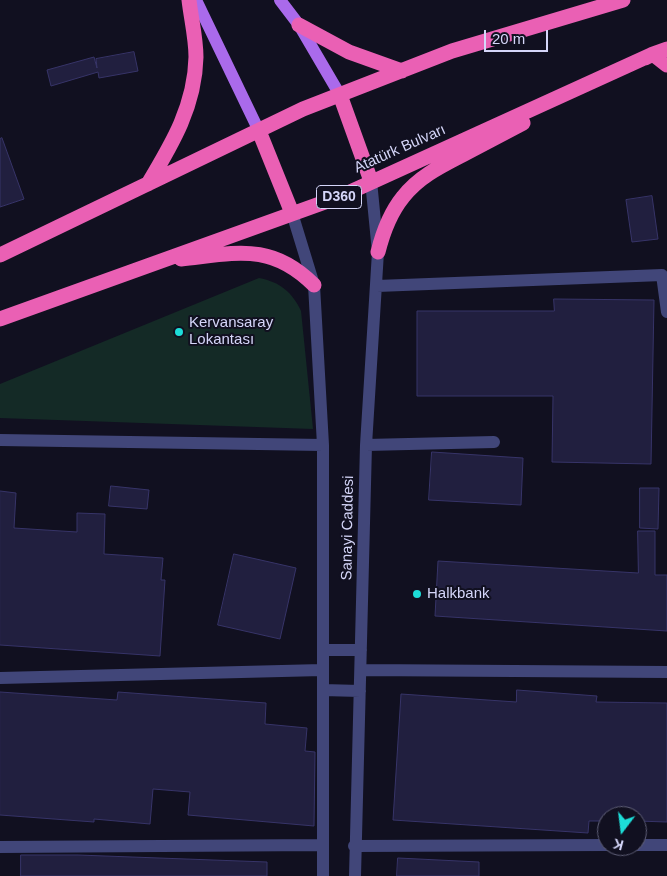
<!DOCTYPE html>
<html>
<head>
<meta charset="utf-8">
<style>
  body { margin:0 }
  #map { position:relative; width:667px; height:876px; overflow:hidden; background:#111020; font-family:Helvetica,sans-serif }
  canvas { display:block }
  .north { position:absolute; left:597px; top:806px; width:50px; height:50px; box-sizing:border-box; background:#111020; border:1px solid #5f5f77; border-radius:50%; rotate:195deg; font-size:14px; font-weight:700; line-height:20px; text-align:center; color:#d5d6f9 }
  .north::after { content:''; display:block; margin:auto; width:18px; height:22px; background:#1dddd8; clip-path:polygon(50% 0,100% 100%,50% 72%,0 100%) }
  .scale { position:absolute; left:484px; top:30px; width:64px; height:22px; box-sizing:border-box; border:2px solid #d5d6f9; border-top:0; padding-left:6px; font-size:15px; line-height:18px; white-space:nowrap; color:#d5d6f9; -webkit-text-stroke:4px #111020; paint-order:stroke }
</style>
</head>
<body>
<div id="map">
<canvas width="667" height="876"></canvas>
<div class="north">K</div>
<div class="scale">20 m</div>
</div>
<script>
const c = document.querySelector('canvas').getContext('2d');
c.lineJoin = 'round';
function paint(path, color) {
  c.fillStyle = color;
  c.fill(path, 'evenodd');
}
function stroke(path, color, width, dash) {
  c.strokeStyle = color;
  c.lineWidth = width;
  c.lineCap = dash ? 'butt' : 'round';
  c.setLineDash(dash || []);
  c.stroke(path);
}
function drawText(font, color, halo, rows, align = 'center') {
  c.font = font + ' Helvetica,sans-serif';
  c.lineWidth = 4;
  c.setLineDash([]);
  c.textBaseline = 'middle';
  c.strokeStyle = halo;
  c.fillStyle = color;
  for (const [text, x, y, turn = 0] of rows) {
    c.save();
    c.translate(x, y);
    c.rotate((+turn || 0) * Math.PI / 180);
    c.textAlign = isNaN(turn) ? turn : align;
    if (halo) c.strokeText(text, 0, 0);
    c.fillText(text, 0, 0);
    c.restore();
  }
}
const green = new Path2D(`
  M 259,278 C 280,282 292,292 301,311 L 313,429 L 0,418 L 0,384 Z`);
const building = new Path2D(`
  M 134,52 L 138,71 L 99,78 L 98,72 L 51,86 L 47,70 L 94,57 L 97,68 L 96,59 Z
  M 2,138 L 24,199 L 0,207 L 0,139 Z
  M 652,196 L 658,239 L 632,242 L 626,200 Z
  M 554,299 L 654,300 L 651,464 L 552,462 L 553,396 L 417,396 L 417,311 L 554,311 Z
  M 432,452 L 523,458 L 521,505 L 429,500 Z
  M 111,486 L 149,490 L 147,509 L 109,506 Z
  M 640,488 L 659,488 L 658,529 L 640,528 Z
  M 0,491 L 16,493 L 14,528 L 77,532 L 77,513 L 105,514 L 104,554 L 163,558 L 161,580 L 165,580 L 160,656 L 0,645 Z
  M 638,531 L 655,531 L 655,575 L 667,575 L 667,631 L 435,616 L 438,561 L 638,573 Z
  M 234,554 L 296,568 L 280,639 L 218,625 Z
  M 517,690 L 597,696 L 596,702 L 667,703 L 667,822 L 637,821 L 637,816 L 607,816 L 607,821 L 589,821 L 588,833 L 393,820 L 401,694 L 516,702 Z
  M 0,692 L 117,700 L 118,692 L 266,703 L 265,724 L 307,728 L 305,751 L 315,752 L 314,826 L 188,815 L 190,792 L 153,789 L 150,824 L 94,819 L 94,822 L 0,815 Z
  M 21,855 L 78,855 L 267,862 L 267,876 L 21,876 Z
  M 398,858 L 479,862 L 479,876 L 397,876 Z`);
const minor = new Path2D(`
  M 292,213 L 314,285 L 323,445 L 323,876
  M 377,286 L 662,275 L 667,312
  M 0,440 L 323,445
  M 366,445 L 494,442
  M 323,650 L 361,650
  M 361,670 L 667,672
  M 0,678 L 322,670
  M 323,690 L 360,691
  M 637,845 L 667,845
  M 354,846 L 607,845
  M 0,847 L 323,845
  M 355,876 L 366,445 L 378,252 L 371,181`);
const major = new Path2D(`
  M 196,0 L 259,131
  M 280,0 L 299,25 L 340,95`);
const highway = new Path2D(`
  M 299,25 L 349,52 L 402,71
  M 645,58 L 653,54 L 667,65
  M 340,95 L 371,181
  M 259,131 L 292,213
  M 148,184 C 172,144 195,106 196,57 C 196,38 191,18 189,0
  M 378,252 C 383,232 390,213 403,197 C 419,176 443,165 466,153 C 485,143 504,133 523,123
  M 0,255 L 303,109 L 452,51 L 623,0
  M 181,259 C 236,253 271,242 314,285
  M 0,319 L 339,197 L 653,54 L 667,49`);
const markers = [
  [179,332,5,"#1dddd8"],
  [417,594,5,"#1dddd8"]
];
const shields = [
  [339,197,45]
];
const shieldNames = [
  ["D360",339,197]
];
const streetNames = [
  ["Atatürk Bulvarı",400,149,-24],
  ["Sanayi Caddesi",348,528,-89]
];
const poiNames = [
  ["Kervansaray",189,323],
  ["Lokantası",189,340],
  ["Halkbank",427,594]
];
paint(green, '#142a26');
paint(building, '#211f3f');
stroke(building, '#373468', 1);
stroke(minor, '#414679', 12);
stroke(major, '#aa6aeb', 12);
stroke(highway, '#ea60b4', 15);
for (const [x, y, r, color] of markers) {
  const dot = new Path2D();
  dot.arc(x, y, r, 0, 2 * Math.PI);
  c.fillStyle = color;
  c.fill(dot);
  stroke(dot, '#111020', 2);
}
for (const [x, y, w] of shields) {
  const box = new Path2D();
  box.roundRect(x - w / 2, y - 11.5, w, 23, 4);
  c.fillStyle = '#111020';
  c.fill(box);
  stroke(box, '#d5d6f9', 1);
}
drawText('bold 14px', '#d5d6f9', null, shieldNames);
drawText('15px', '#d5d6f9', '#111020', streetNames);
drawText('15px', '#d5d6f9', '#111020', poiNames, 'left');
</script>
</body>
</html>
